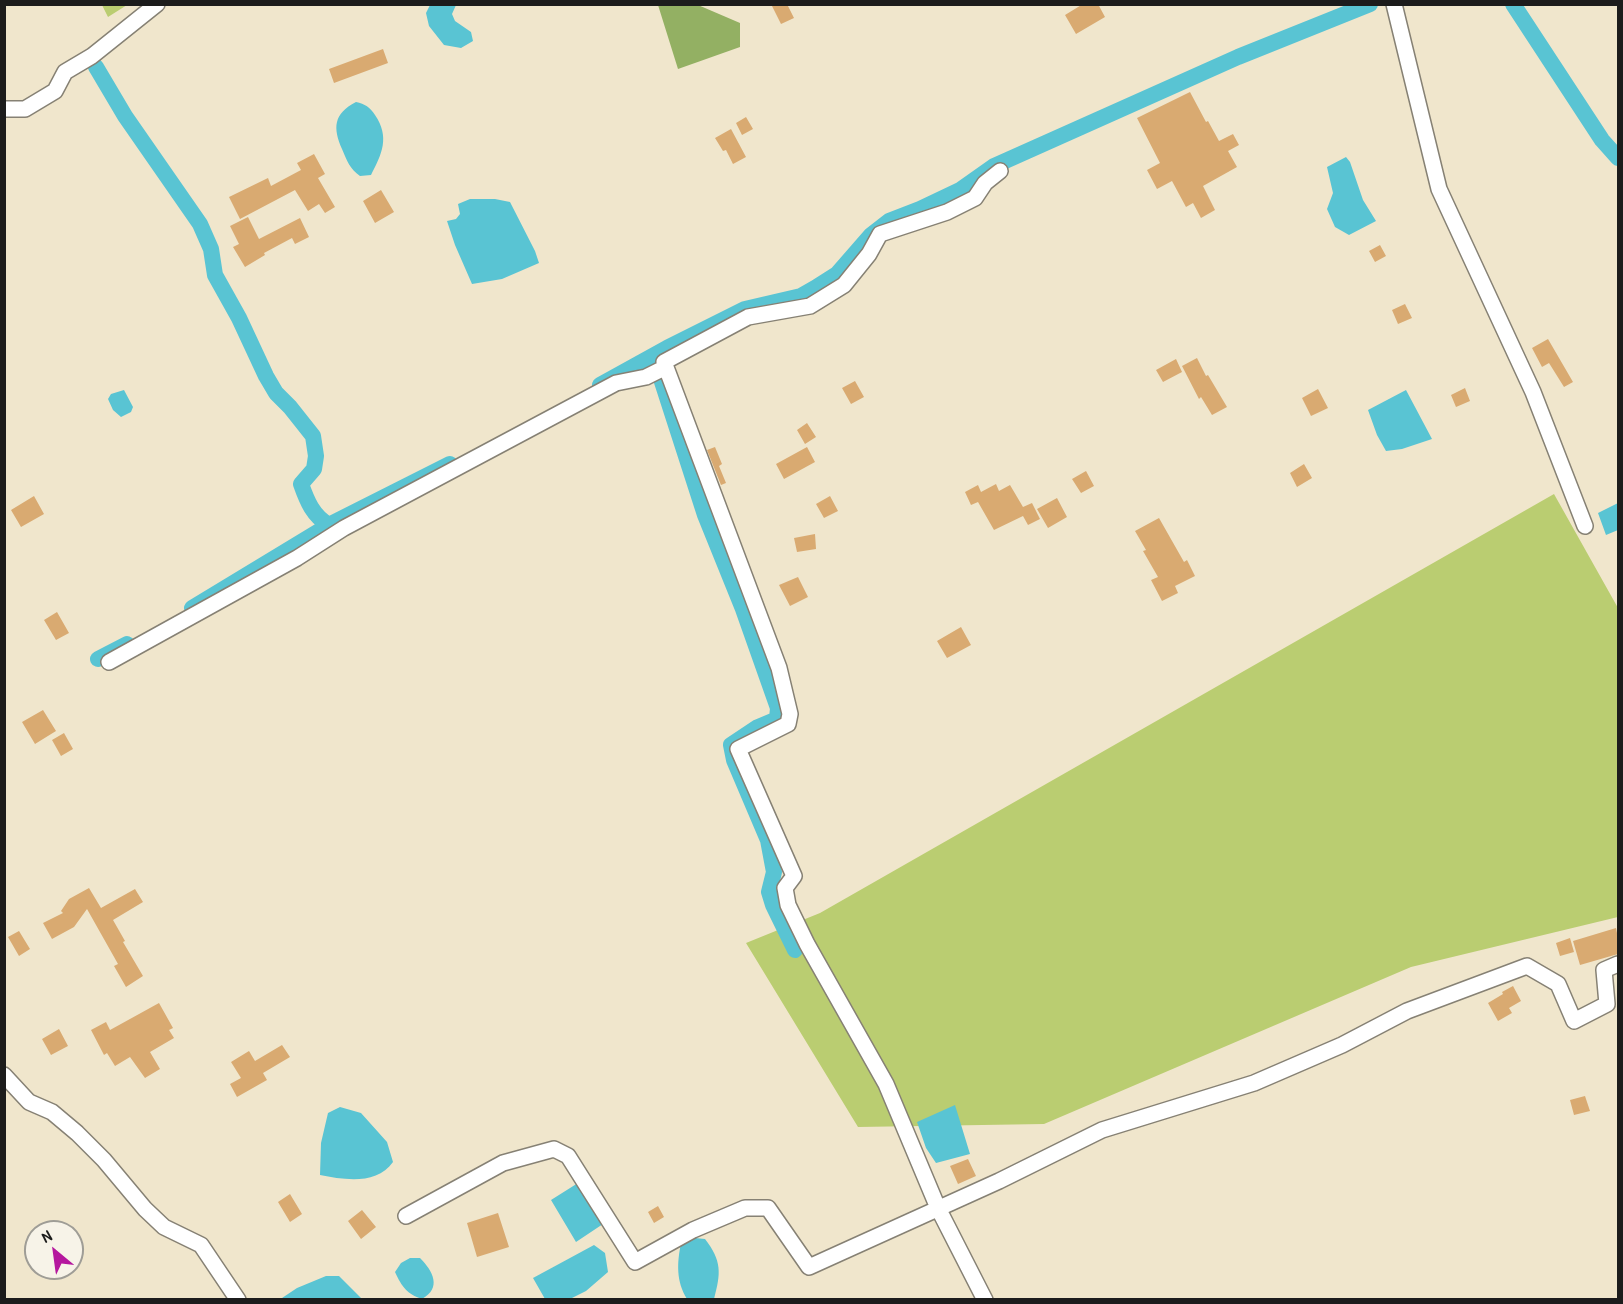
<!DOCTYPE html>
<html>
<head>
<meta charset="utf-8">
<style>
  body { margin:0 }
  #map { position:relative; width:1623px; height:1304px; overflow:hidden; background:#f0e6cc; font-family:"Patrick Hand",sans-serif }
  canvas { display:block }
  .frame { position:absolute; inset:0; border:6px solid #1c1c1c; pointer-events:none }
  .north { position:absolute; left:24px; top:1220px; width:60px; height:60px; box-sizing:border-box; background:#f7f3e8; border:2px solid #9f9d96; border-radius:50%; rotate:331deg; font-size:16px; font-weight:700; line-height:24px; text-align:center; color:#1c1c1c }
  .north::after { content:''; display:block; margin:auto; width:21px; height:27px; background:#b5179e; clip-path:polygon(50% 0,100% 100%,50% 72%,0 100%) }
</style>
</head>
<body>
<div id="map">
<canvas width="1623" height="1304"></canvas>
<div class="frame"></div>
<div class="north">N</div>
</div>
<script>
const c = document.querySelector('canvas').getContext('2d');
c.lineJoin = 'round';
function paint(path, color) {
  c.fillStyle = color;
  c.fill(path, 'evenodd');
}
function stroke(path, color, width, dash) {
  c.strokeStyle = color;
  c.lineWidth = width;
  c.lineCap = dash ? 'butt' : 'round';
  c.setLineDash(dash || []);
  c.stroke(path);
}
const green = new Path2D(`
  M 102,5 L 127,5 L 108,17 Z
  M 1554,494 L 1618,608 L 1618,917 L 1411,967 L 1044,1124 L 858,1127 L 746,943 L 820,913 Z`);
const forest = new Path2D(`
  M 658,5 L 698,5 L 740,23 L 740,47 L 678,69 Z`);
const water = new Path2D(`
  M 430,5 L 456,5 L 452,14 L 455,21 L 471,32 L 473,41 L 461,48 L 444,45 L 429,26 L 426,13 Z
  M 356,102 C 365,104 370,107 375,115 C 390,137 382,154 371,175 L 360,176 C 350,169 347,161 342,149 C 333,128 333,114 356,102 Z
  M 1346,157 L 1350,162 L 1363,200 L 1376,221 L 1349,235 L 1335,227 L 1327,209 L 1333,193 L 1327,167 Z
  M 470,199 L 495,199 L 510,202 L 535,251 L 539,263 L 502,279 L 472,284 L 455,245 L 447,221 L 456,219 L 460,214 L 458,204 Z
  M 124,390 L 133,407 L 131,412 L 121,417 L 113,410 L 108,399 L 111,394 Z
  M 1406,390 L 1432,439 L 1402,449 L 1386,451 L 1377,435 L 1368,410 Z
  M 1618,503 L 1618,530 L 1606,535 L 1598,513 Z
  M 955,1105 L 970,1154 L 936,1163 L 926,1148 L 917,1122 Z
  M 340,1107 L 361,1113 L 387,1142 L 393,1162 C 377,1185 345,1180 320,1175 L 321,1143 L 328,1113 Z
  M 578,1183 L 606,1222 L 576,1242 L 551,1200 Z
  M 695,1238 L 705,1239 C 722,1261 721,1273 714,1299 L 687,1299 C 676,1281 677,1263 681,1243 Z
  M 594,1245 L 605,1253 L 608,1272 L 586,1291 L 570,1299 L 545,1299 L 533,1278 Z
  M 410,1258 L 420,1258 C 433,1271 442,1288 422,1299 C 407,1294 402,1287 395,1272 L 401,1263 Z
  M 326,1276 L 339,1276 L 362,1299 L 283,1299 L 282,1298 L 297,1288 Z`);
const canal = new Path2D(`
  M 1513,4 L 1602,140 L 1618,158
  M 96,67 L 125,116 L 200,224 L 211,249 L 215,275 L 239,318 L 266,376 L 276,393 L 290,407 L 313,436 L 316,456 L 314,469 L 301,484 C 307,501 313,516 329,525 L 450,464
  M 654,357 L 705,515 L 743,609 L 778,708 L 777,719 L 758,727 L 731,745 L 734,760 L 768,840 L 774,872 L 769,892 L 773,905 L 795,950
  M 600,385 L 667,348 L 745,309 L 801,296 L 815,288 L 837,274 L 871,235 L 889,221 L 920,209 L 960,190 L 994,166 L 1238,57 L 1370,4
  M 192,608 L 329,525
  M 98,659 L 127,644`);
const building = new Path2D(`
  M 771,4 L 787,4 L 794,18 L 781,24 Z
  M 1083,4 L 1098,4 L 1105,17 L 1076,34 L 1065,15 Z
  M 383,49 L 388,63 L 334,83 L 329,69 Z
  M 1190,92 L 1206,122 L 1208,121 L 1219,141 L 1233,134 L 1239,145 L 1228,151 L 1237,167 L 1203,186 L 1215,210 L 1201,218 L 1193,203 L 1186,207 L 1172,181 L 1157,189 L 1147,170 L 1160,163 L 1137,118 Z
  M 746,117 L 753,129 L 742,135 L 736,123 Z
  M 731,129 L 746,157 L 733,164 L 726,150 L 723,151 L 715,138 Z
  M 314,154 L 325,174 L 318,178 L 335,207 L 325,213 L 319,204 L 308,211 L 295,190 L 240,219 L 229,197 L 268,178 L 271,186 L 301,170 L 297,163 Z
  M 381,190 L 394,212 L 375,223 L 363,201 Z
  M 248,217 L 259,239 L 300,218 L 309,237 L 295,244 L 292,238 L 264,253 L 265,255 L 245,267 L 233,247 L 239,244 L 230,226 Z
  M 1380,245 L 1386,256 L 1375,262 L 1369,251 Z
  M 1405,304 L 1412,318 L 1398,324 L 1392,310 Z
  M 1548,339 L 1573,382 L 1564,387 L 1549,363 L 1542,367 L 1532,348 Z
  M 1197,358 L 1206,376 L 1208,375 L 1227,407 L 1212,415 L 1201,397 L 1199,399 L 1182,366 Z
  M 1176,359 L 1182,372 L 1163,382 L 1156,370 Z
  M 855,381 L 864,397 L 851,404 L 842,388 Z
  M 1465,388 L 1470,401 L 1456,407 L 1451,395 Z
  M 1318,389 L 1328,408 L 1311,416 L 1302,398 Z
  M 807,423 L 816,437 L 805,444 L 797,430 Z
  M 715,447 L 722,464 L 719,466 L 726,483 L 721,485 L 707,450 Z
  M 807,447 L 815,462 L 784,479 L 776,464 Z
  M 1304,464 L 1312,478 L 1297,487 L 1290,473 Z
  M 1086,471 L 1094,486 L 1081,493 L 1072,479 Z
  M 996,484 L 999,491 L 1010,485 L 1023,507 L 1032,503 L 1040,519 L 1028,525 L 1023,516 L 994,530 L 978,502 L 971,505 L 965,492 L 978,485 L 981,492 Z
  M 34,496 L 44,514 L 21,527 L 11,510 Z
  M 830,496 L 838,511 L 824,518 L 816,504 Z
  M 1057,498 L 1067,517 L 1048,528 L 1037,509 Z
  M 1159,518 L 1184,562 L 1187,560 L 1195,576 L 1175,586 L 1178,593 L 1162,601 L 1151,580 L 1158,577 L 1143,551 L 1146,550 L 1135,531 Z
  M 815,534 L 816,549 L 797,552 L 794,538 Z
  M 798,577 L 808,597 L 790,606 L 779,585 Z
  M 57,612 L 69,633 L 56,640 L 44,620 Z
  M 961,627 L 971,645 L 947,658 L 937,641 Z
  M 43,710 L 56,731 L 35,744 L 22,722 Z
  M 64,733 L 73,749 L 61,756 L 52,740 Z
  M 89,888 L 101,908 L 135,889 L 143,902 L 113,920 L 125,941 L 123,942 L 143,976 L 126,987 L 114,966 L 118,964 L 87,909 L 74,927 L 52,939 L 43,923 L 63,913 L 61,911 L 69,899 Z
  M 1616,928 L 1618,938 L 1618,954 L 1580,965 L 1573,941 Z
  M 19,931 L 30,949 L 19,956 L 8,937 Z
  M 1570,938 L 1574,952 L 1560,956 L 1556,943 Z
  M 1513,986 L 1521,1001 L 1509,1008 L 1512,1013 L 1498,1021 L 1488,1003 L 1503,994 L 1502,992 Z
  M 159,1003 L 173,1028 L 169,1030 L 174,1038 L 150,1052 L 160,1069 L 145,1078 L 130,1057 L 115,1066 L 107,1053 L 104,1055 L 91,1030 L 106,1022 L 110,1030 Z
  M 59,1029 L 68,1046 L 51,1055 L 42,1039 Z
  M 282,1045 L 290,1057 L 263,1073 L 267,1080 L 237,1097 L 230,1084 L 241,1078 L 231,1062 L 249,1051 L 255,1061 Z
  M 1585,1096 L 1590,1111 L 1574,1115 L 1570,1100 Z
  M 968,1159 L 976,1176 L 958,1184 L 950,1166 Z
  M 290,1194 L 302,1214 L 290,1222 L 278,1202 Z
  M 658,1206 L 664,1217 L 654,1223 L 648,1212 Z
  M 362,1210 L 376,1227 L 361,1239 L 348,1221 Z
  M 498,1213 L 509,1247 L 477,1257 L 467,1223 Z`);
const minor = new Path2D(`
  M 1394,4 L 1439,189 L 1533,392 L 1585,526
  M 4,109 L 25,109 L 55,91 L 65,72 L 92,56 L 157,4
  M 109,662 L 297,558 L 344,528 L 616,383 L 646,377 L 666,367
  M 4,1075 L 29,1102 L 52,1112 L 77,1133 L 104,1160 L 145,1209 L 164,1227 L 201,1245 L 238,1300
  M 406,1216 L 503,1163 L 554,1149 L 568,1156 L 635,1262 L 693,1230 L 745,1208 L 768,1208 L 809,1267 L 999,1181 L 1102,1130 L 1254,1083 L 1342,1045 L 1407,1011 L 1527,966 L 1558,984 L 1574,1021 L 1607,1004 L 1604,970 L 1618,964
  M 985,1300 L 938,1208 L 886,1084 L 807,944 L 788,905 L 785,888 L 794,876 L 738,749 L 788,724 L 790,714 L 779,668 L 664,362 L 748,317 L 810,306 L 844,285 L 869,254 L 880,234 L 947,212 L 975,198 L 985,183 L 1000,171`);
paint(green, '#bacd71');
paint(forest, '#93b063');
paint(water, '#59c4d3');
stroke(canal, '#59c4d3', 16);
paint(building, '#d9aa71');
stroke(minor, '#868174', 18);
stroke(minor, '#fff', 15);
</script>
</body>
</html>
